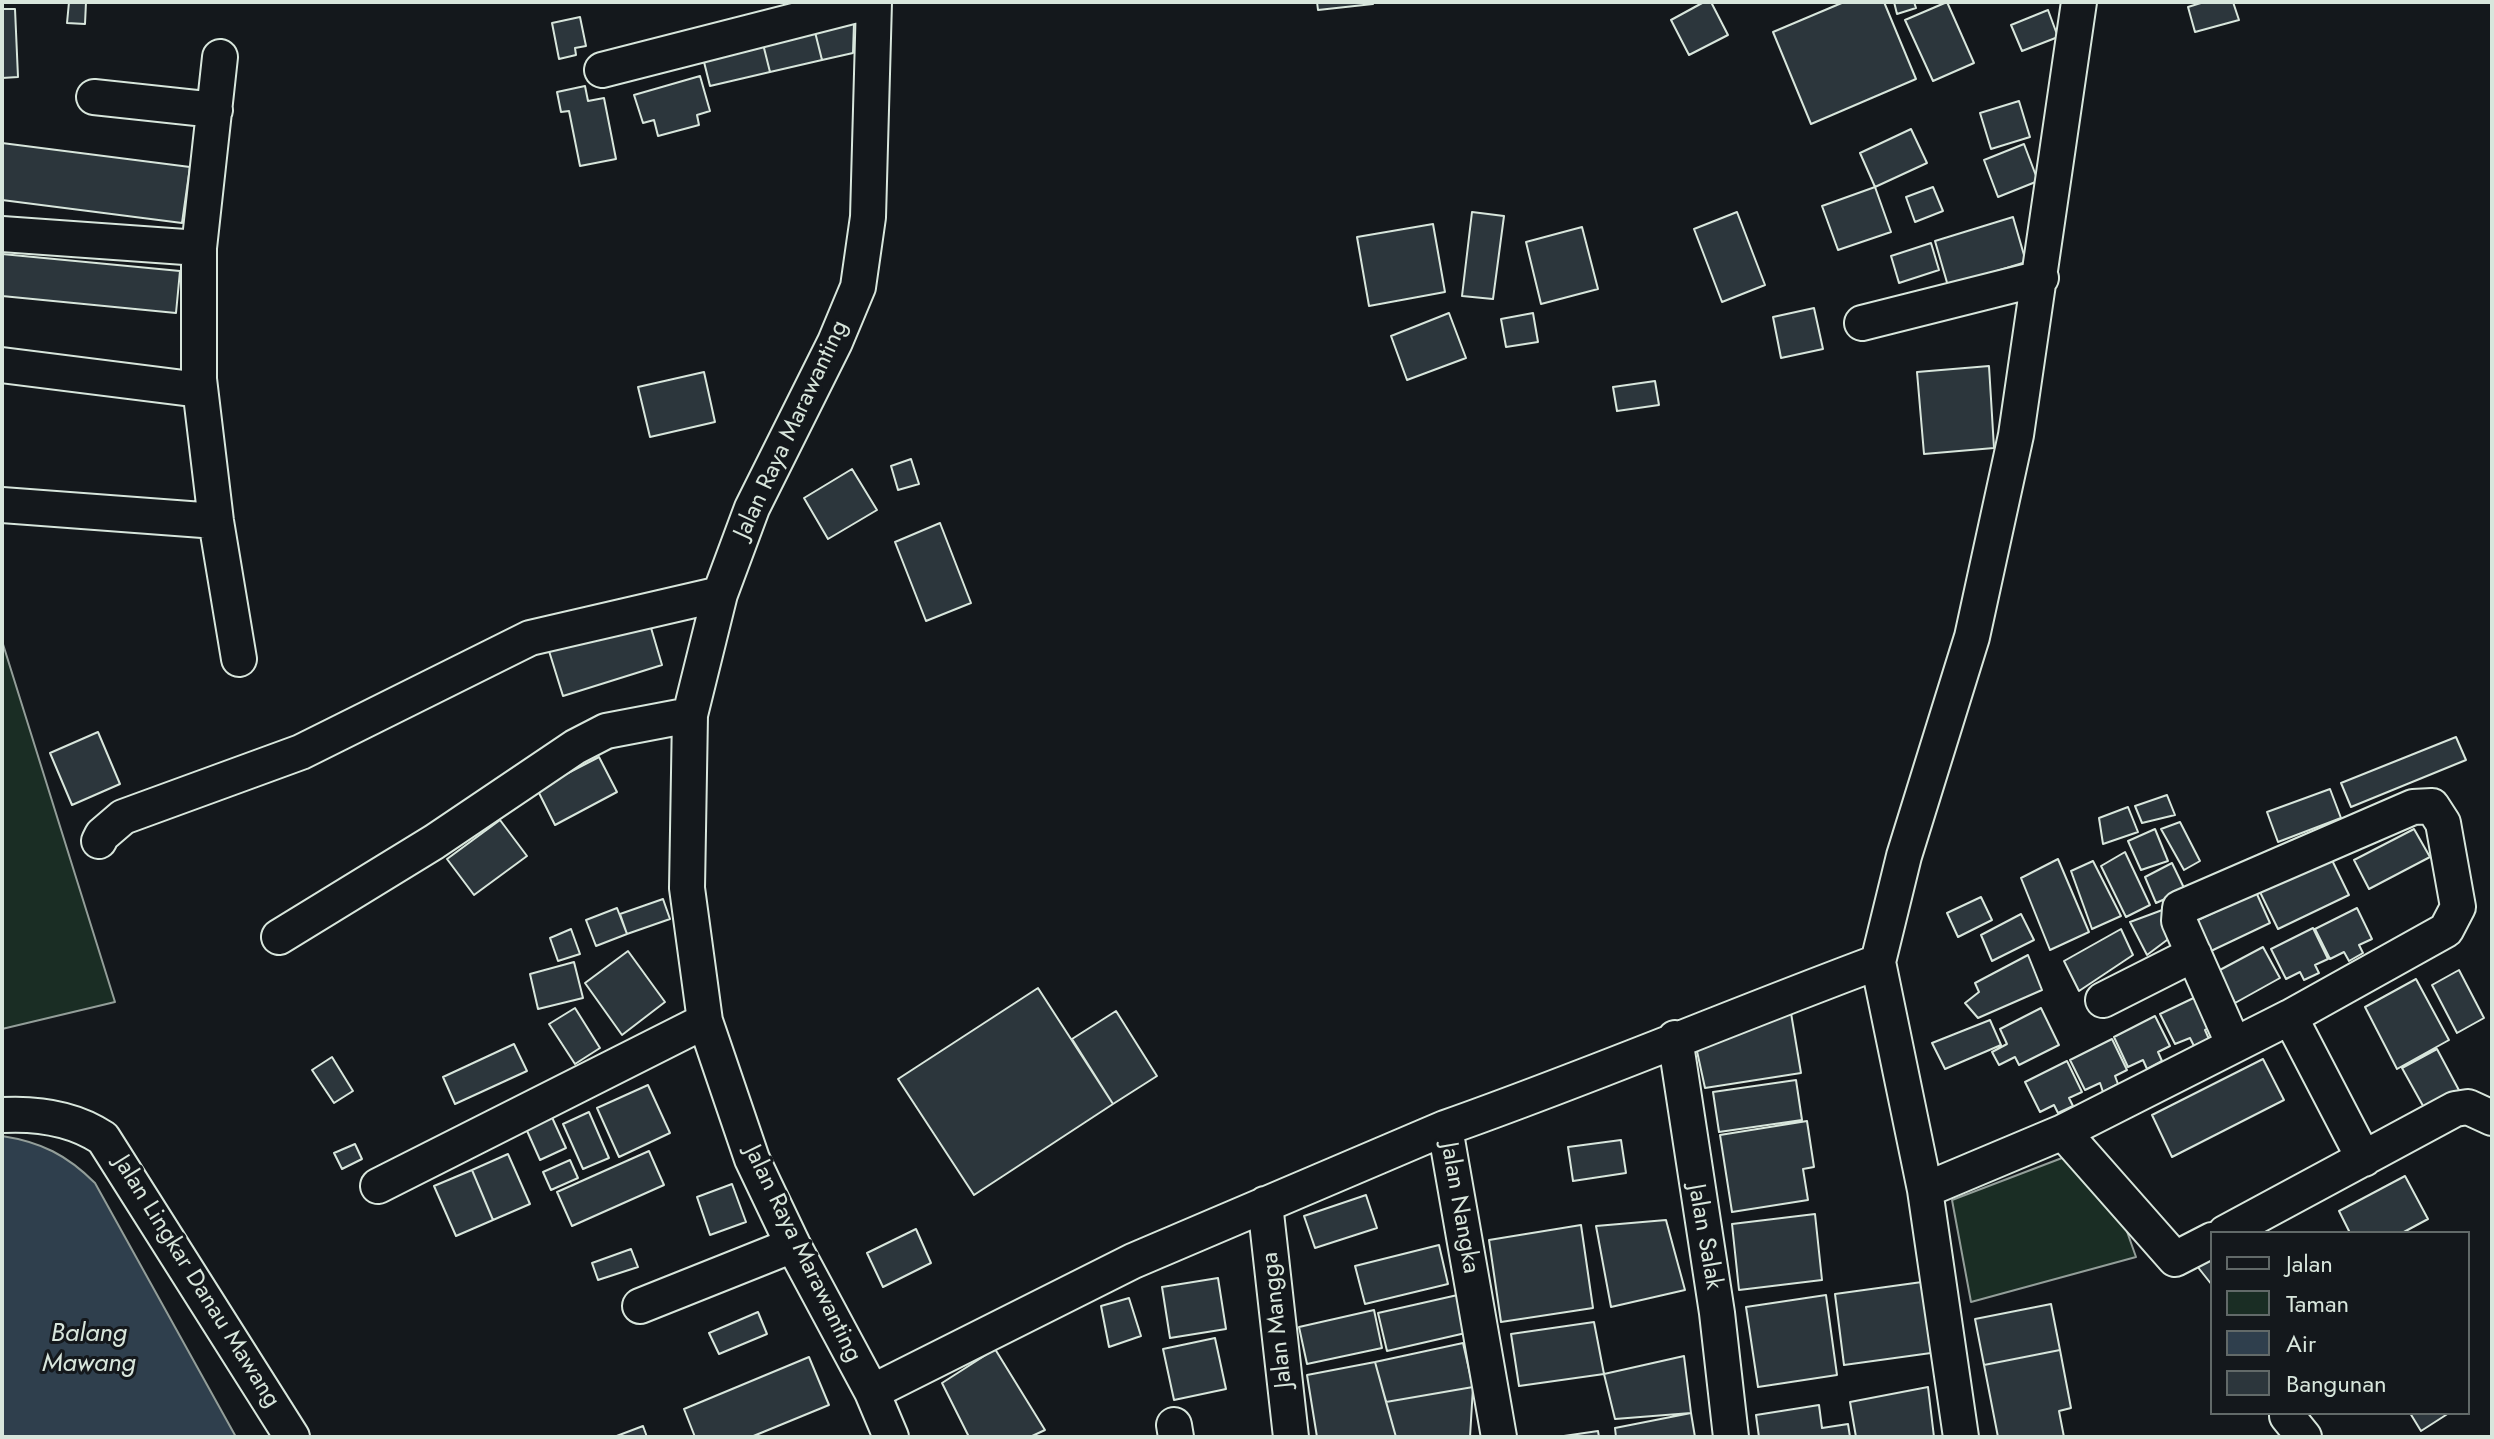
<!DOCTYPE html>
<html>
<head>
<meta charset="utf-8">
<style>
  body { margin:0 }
  #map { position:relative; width:2494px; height:1439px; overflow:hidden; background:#14181c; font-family:Jost,sans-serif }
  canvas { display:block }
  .frame { position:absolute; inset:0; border:4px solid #d8e6dc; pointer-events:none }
  .legend { position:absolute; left:2210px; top:1231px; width:260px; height:184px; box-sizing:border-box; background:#14181c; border:2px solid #626a69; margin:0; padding:10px 14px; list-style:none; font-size:24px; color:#d8e6dc }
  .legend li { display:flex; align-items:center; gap:16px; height:40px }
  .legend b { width:40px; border:2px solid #626a69 }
</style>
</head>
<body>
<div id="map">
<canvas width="2494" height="1439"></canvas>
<div class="frame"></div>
<ul class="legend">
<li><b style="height:10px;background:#14181c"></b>Jalan</li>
<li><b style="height:22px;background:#1a2d24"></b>Taman</li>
<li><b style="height:22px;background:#2f3f4d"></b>Air</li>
<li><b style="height:22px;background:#2c363c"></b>Bangunan</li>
</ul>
</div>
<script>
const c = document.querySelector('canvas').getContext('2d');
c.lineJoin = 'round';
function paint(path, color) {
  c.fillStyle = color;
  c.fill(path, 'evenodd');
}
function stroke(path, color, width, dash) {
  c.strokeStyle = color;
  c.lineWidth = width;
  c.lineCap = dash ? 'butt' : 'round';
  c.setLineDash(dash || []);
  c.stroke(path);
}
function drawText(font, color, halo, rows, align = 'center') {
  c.font = font + ' Jost,sans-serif';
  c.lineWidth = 6;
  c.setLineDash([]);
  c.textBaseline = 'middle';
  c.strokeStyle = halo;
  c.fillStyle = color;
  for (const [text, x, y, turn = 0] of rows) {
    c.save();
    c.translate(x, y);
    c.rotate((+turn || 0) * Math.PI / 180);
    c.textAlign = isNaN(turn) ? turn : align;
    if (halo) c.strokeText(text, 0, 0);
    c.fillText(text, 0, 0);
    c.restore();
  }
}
const green = new Path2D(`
  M 2,641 L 115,1002 L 2,1029 Z
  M 2062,1158 L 2112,1189 L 2136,1257 L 1971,1302 L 1952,1200 Z`);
const water = new Path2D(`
  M 2,1136 C 41,1142 67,1155 95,1183 L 236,1437 L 2,1437 Z`);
const building = new Path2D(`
  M 69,2 L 86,2 L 85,24 L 67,23 Z
  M 1317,2 L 1373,2 L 1373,4 L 1318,10 Z
  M 1704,2 L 1711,2 L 1728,35 L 1689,55 L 1671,20 Z
  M 1844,2 L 1884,2 L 1916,79 L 1811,124 L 1773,32 Z
  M 1894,2 L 1914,2 L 1916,8 L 1897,14 Z
  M 1947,2 L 1974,63 L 1933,81 L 1905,20 Z
  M 2204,2 L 2233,2 L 2239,20 L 2195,32 L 2188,7 Z
  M 2,9 L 15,9 L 18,77 L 2,78 Z
  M 2048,10 L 2058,37 L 2022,51 L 2011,25 Z
  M 580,17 L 586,46 L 575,48 L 576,55 L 559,59 L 552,23 Z
  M 854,23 L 853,53 L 822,60 L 815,32 Z
  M 815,32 L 822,60 L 770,72 L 763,44 Z
  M 763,44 L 770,72 L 710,86 L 703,58 Z
  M 700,76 L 710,111 L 697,115 L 699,125 L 658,136 L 654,120 L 643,123 L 634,95 Z
  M 585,86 L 588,101 L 604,98 L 616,159 L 580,166 L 569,111 L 561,112 L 557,92 Z
  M 2019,101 L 2030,137 L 1991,149 L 1980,113 Z
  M 1911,129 L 1927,163 L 1875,187 L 1860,153 Z
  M 2,143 L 190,167 L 182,223 L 2,200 Z
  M 2024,144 L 2038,181 L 1998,197 L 1984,160 Z
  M 1875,187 L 1891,232 L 1838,250 L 1822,206 Z
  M 1933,187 L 1943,211 L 1915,222 L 1906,197 Z
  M 1472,212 L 1504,216 L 1493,299 L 1462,296 Z
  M 1737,212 L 1765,285 L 1722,302 L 1694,229 Z
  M 2013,217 L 2026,262 L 1948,286 L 1935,241 Z
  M 1433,224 L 1445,292 L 1369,306 L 1357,237 Z
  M 1582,227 L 1598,289 L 1541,304 L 1526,242 Z
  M 1931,243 L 1939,270 L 1899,283 L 1891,256 Z
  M 2,254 L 180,271 L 176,313 L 2,296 Z
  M 1814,308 L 1823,349 L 1781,358 L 1773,317 Z
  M 1449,313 L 1466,358 L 1407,380 L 1391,336 Z
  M 1533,313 L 1538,342 L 1506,347 L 1501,319 Z
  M 1989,366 L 1994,448 L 1924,454 L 1917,372 Z
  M 704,372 L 715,422 L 650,437 L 638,387 Z
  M 1655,381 L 1659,405 L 1617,411 L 1613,387 Z
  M 911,459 L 919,484 L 898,490 L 891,466 Z
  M 852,469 L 877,510 L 828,539 L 804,498 Z
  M 940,523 L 971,603 L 926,621 L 895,542 Z
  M 649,621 L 662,665 L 563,696 L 549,651 Z
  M 98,732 L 120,784 L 72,805 L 50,753 Z
  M 2456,737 L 2466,760 L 2351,807 L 2341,783 Z
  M 599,757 L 617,792 L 555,825 L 537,789 Z
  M 2330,789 L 2341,818 L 2278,842 L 2267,812 Z
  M 2167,795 L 2175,815 L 2142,823 L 2135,806 Z
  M 2128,807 L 2138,832 L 2103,844 L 2099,818 Z
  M 500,820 L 527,856 L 474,895 L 447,859 Z
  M 2180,822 L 2200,861 L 2184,870 L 2161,829 Z
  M 2155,829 L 2168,861 L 2141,870 L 2128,841 Z
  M 2414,829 L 2430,857 L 2369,889 L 2354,860 Z
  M 2125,852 L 2150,905 L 2126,917 L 2101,866 Z
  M 2329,854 L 2349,895 L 2278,929 L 2258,888 Z
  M 2058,859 L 2089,932 L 2050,950 L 2021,878 Z
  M 2093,861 L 2121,916 L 2092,929 L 2071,871 Z
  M 2172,863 L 2185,890 L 2156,903 L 2145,877 Z
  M 2256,892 L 2270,923 L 2211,951 L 2196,921 Z
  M 1981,897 L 1992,920 L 1958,937 L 1947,913 Z
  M 663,899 L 670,919 L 627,934 L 620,914 Z
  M 617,908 L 627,934 L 596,946 L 586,920 Z
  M 2357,908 L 2372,939 L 2359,945 L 2363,953 L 2349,961 L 2344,952 L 2330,959 L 2315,929 Z
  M 2165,909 L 2175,934 L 2147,955 L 2130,922 Z
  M 2021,914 L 2034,940 L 1992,961 L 1981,935 Z
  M 2313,928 L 2328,959 L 2315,965 L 2319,973 L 2304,980 L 2300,972 L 2286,979 L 2271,949 Z
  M 571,929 L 580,954 L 558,961 L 550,938 Z
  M 2121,929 L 2133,955 L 2079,991 L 2064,961 Z
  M 2263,947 L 2280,978 L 2235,1003 L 2218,971 Z
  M 628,951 L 665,1002 L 622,1035 L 585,983 Z
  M 2028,955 L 2042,990 L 1978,1018 L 1965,1003 L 1979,992 L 1975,983 Z
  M 574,962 L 583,998 L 538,1009 L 530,974 Z
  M 2459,970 L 2484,1018 L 2457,1033 L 2432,985 Z
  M 2416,979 L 2449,1040 L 2397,1069 L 2365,1007 Z
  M 1038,988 L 1113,1104 L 974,1195 L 898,1079 Z
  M 2202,994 L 2217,1024 L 2205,1030 L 2209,1039 L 2194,1046 L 2190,1038 L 2175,1044 L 2160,1014 Z
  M 1790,1007 L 1801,1073 L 1705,1088 L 1695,1042 Z
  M 575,1008 L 600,1048 L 575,1064 L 549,1024 Z
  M 2041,1008 L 2059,1045 L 2019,1065 L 2015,1057 L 1999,1065 L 1992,1052 L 2007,1044 L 2000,1029 Z
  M 1116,1011 L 1157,1076 L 1113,1104 L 1072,1039 Z
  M 2155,1016 L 2170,1046 L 2158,1052 L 2162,1061 L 2147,1069 L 2143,1060 L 2128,1067 L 2114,1037 Z
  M 1990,1020 L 2001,1045 L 1945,1069 L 1932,1043 Z
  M 2112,1039 L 2127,1070 L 2115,1076 L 2118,1084 L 2103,1092 L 2100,1083 L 2085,1090 L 2070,1060 Z
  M 514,1044 L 527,1071 L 455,1104 L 443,1077 Z
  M 2437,1049 L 2461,1094 L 2427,1113 L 2402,1068 Z
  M 332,1057 L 353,1091 L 334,1103 L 312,1070 Z
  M 2263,1059 L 2284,1100 L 2172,1157 L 2152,1115 Z
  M 2067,1061 L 2082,1092 L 2069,1098 L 2073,1106 L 2058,1113 L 2054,1105 L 2040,1112 L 2025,1082 Z
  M 1796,1080 L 1802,1120 L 1719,1132 L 1713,1092 Z
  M 648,1085 L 670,1133 L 619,1157 L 597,1108 Z
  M 589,1112 L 609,1158 L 583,1169 L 563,1124 Z
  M 550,1113 L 566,1148 L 540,1160 L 524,1124 Z
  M 1807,1121 L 1814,1167 L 1803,1169 L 1808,1200 L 1732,1212 L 1720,1135 Z
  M 1621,1140 L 1626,1173 L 1573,1181 L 1568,1147 Z
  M 355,1144 L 362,1159 L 342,1169 L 334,1153 Z
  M 649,1151 L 664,1185 L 572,1226 L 557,1192 Z
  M 508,1154 L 530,1204 L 493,1220 L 472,1170 Z
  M 570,1160 L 578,1178 L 551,1190 L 543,1172 Z
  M 472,1170 L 493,1220 L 456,1236 L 434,1186 Z
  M 2405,1176 L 2428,1219 L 2402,1233 L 2350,1233 L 2339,1211 Z
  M 732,1184 L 746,1222 L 710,1235 L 697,1197 Z
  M 1366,1195 L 1377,1228 L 1315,1248 L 1304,1216 Z
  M 1815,1214 L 1822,1280 L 1739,1290 L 1732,1224 Z
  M 1666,1220 L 1685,1290 L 1611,1307 L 1596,1226 Z
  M 1581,1225 L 1593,1308 L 1501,1322 L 1489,1240 Z
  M 916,1229 L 931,1263 L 883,1287 L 867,1253 Z
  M 1439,1245 L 1448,1284 L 1365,1304 L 1355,1266 Z
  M 631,1249 L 638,1267 L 598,1280 L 592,1263 Z
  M 2212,1250 L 2212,1285 L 2193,1261 Z
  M 1218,1278 L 1226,1329 L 1170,1338 L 1162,1287 Z
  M 1922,1282 L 1931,1353 L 1844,1365 L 1835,1294 Z
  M 1462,1294 L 1470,1332 L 1387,1351 L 1378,1313 Z
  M 1826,1295 L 1837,1375 L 1758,1387 L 1746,1307 Z
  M 1129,1298 L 1141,1336 L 1109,1347 L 1101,1306 Z
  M 2051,1304 L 2060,1350 L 1984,1365 L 1975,1319 Z
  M 1374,1310 L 1382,1348 L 1307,1364 L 1299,1327 Z
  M 758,1312 L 767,1334 L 719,1354 L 709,1333 Z
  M 1594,1322 L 1604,1374 L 1519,1386 L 1511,1334 Z
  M 1215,1338 L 1226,1389 L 1174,1400 L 1163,1349 Z
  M 1463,1343 L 1473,1387 L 1386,1402 L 1375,1362 Z
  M 995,1349 L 1045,1430 L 1030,1437 L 969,1437 L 942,1383 Z
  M 2060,1350 L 2071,1408 L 2059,1411 L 2064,1437 L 1998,1437 L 1984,1365 Z
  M 1684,1356 L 1691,1413 L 1615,1419 L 1604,1374 Z
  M 809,1357 L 829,1405 L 751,1437 L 695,1437 L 684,1409 Z
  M 1375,1362 L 1396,1437 L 1317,1437 L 1307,1375 Z
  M 1473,1387 L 1470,1437 L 1396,1437 L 1386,1402 Z
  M 1928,1387 L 1934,1437 L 1856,1437 L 1850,1402 Z
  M 1819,1405 L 1822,1428 L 1848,1424 L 1850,1437 L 1759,1437 L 1756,1415 Z
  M 1691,1413 L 1695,1437 L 1616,1437 L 1615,1428 Z
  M 2410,1413 L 2449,1413 L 2421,1431 Z
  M 643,1426 L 647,1437 L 614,1437 Z
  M 1598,1431 L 1599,1437 L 1557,1437 Z`);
const minor = new Path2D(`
  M 874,2 L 868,217 L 858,287 L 835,342 L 752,508 L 720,594 L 690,715 L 687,888 L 705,1021 L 752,1159 L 793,1245 L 872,1392 L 891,1437
  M 602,70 L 868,2
  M 94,97 L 215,110
  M 2,234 L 199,248 L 199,379 L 216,521 L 239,659
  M 199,248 L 220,57
  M 1862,323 L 2041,278
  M 2,365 L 200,390
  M 2,505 L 216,521
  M 99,841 L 102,835 L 123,817 L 301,752 L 530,638 L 720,594
  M 279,937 L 434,842 L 575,747 L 606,731 L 690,715
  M 2103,1000 L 2194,954
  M 2290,1017 L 2364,1159
  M 1675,1038 L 1717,1313 L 1731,1437
  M 2,1115 C 39,1113 73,1118 103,1138 L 292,1437
  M 2063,1132 L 2175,1259 L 2212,1240
  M 378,1186 L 705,1021
  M 1925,1190 L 2063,1132 L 2290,1017 L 2446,930 L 2458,907 L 2443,823 L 2432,806 L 2413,807 L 2180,908 L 2179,921 L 2233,1043
  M 1265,1204 L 1291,1437
  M 2225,1233 L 2455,1109 L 2468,1107 L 2492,1118
  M 640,1306 L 793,1245
  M 872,1392 L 1133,1261 L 1445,1128
  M 2287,1416 L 2304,1437
  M 1174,1425 L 1176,1437
  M 1499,1437 L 1445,1128 C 1590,1077 1733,1016 1878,962
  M 1961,1437 L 1925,1190 L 1878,962 L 1904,856 L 1972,637 L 2016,435 L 2079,2`);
const streetNames = [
  ["Jalan Raya Marawanting",792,430,-65],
  ["Jalan Nangka",1459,1208,80],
  ["Jalan Salak",1704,1237,80],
  ["Jalan Raya Marawanting",802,1254,64],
  ["Jalan Lingkar Danau Mawang",196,1282,58],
  ["Jalan Mangga",1278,1320,-96]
];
const waterNames = [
  ["Balang",89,1335],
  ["Mawang",89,1365]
];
paint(green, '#1a2d24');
stroke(green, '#939e99', 2);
paint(water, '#2f3f4d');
stroke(water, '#939e99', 2);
paint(building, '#2c363c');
stroke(building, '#d8e6dc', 2);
stroke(minor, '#d8e6dc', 38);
stroke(minor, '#14181c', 34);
drawText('24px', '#d8e6dc', '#14181c', streetNames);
drawText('italic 26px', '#d8e6dc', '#14181c', waterNames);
</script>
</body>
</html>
